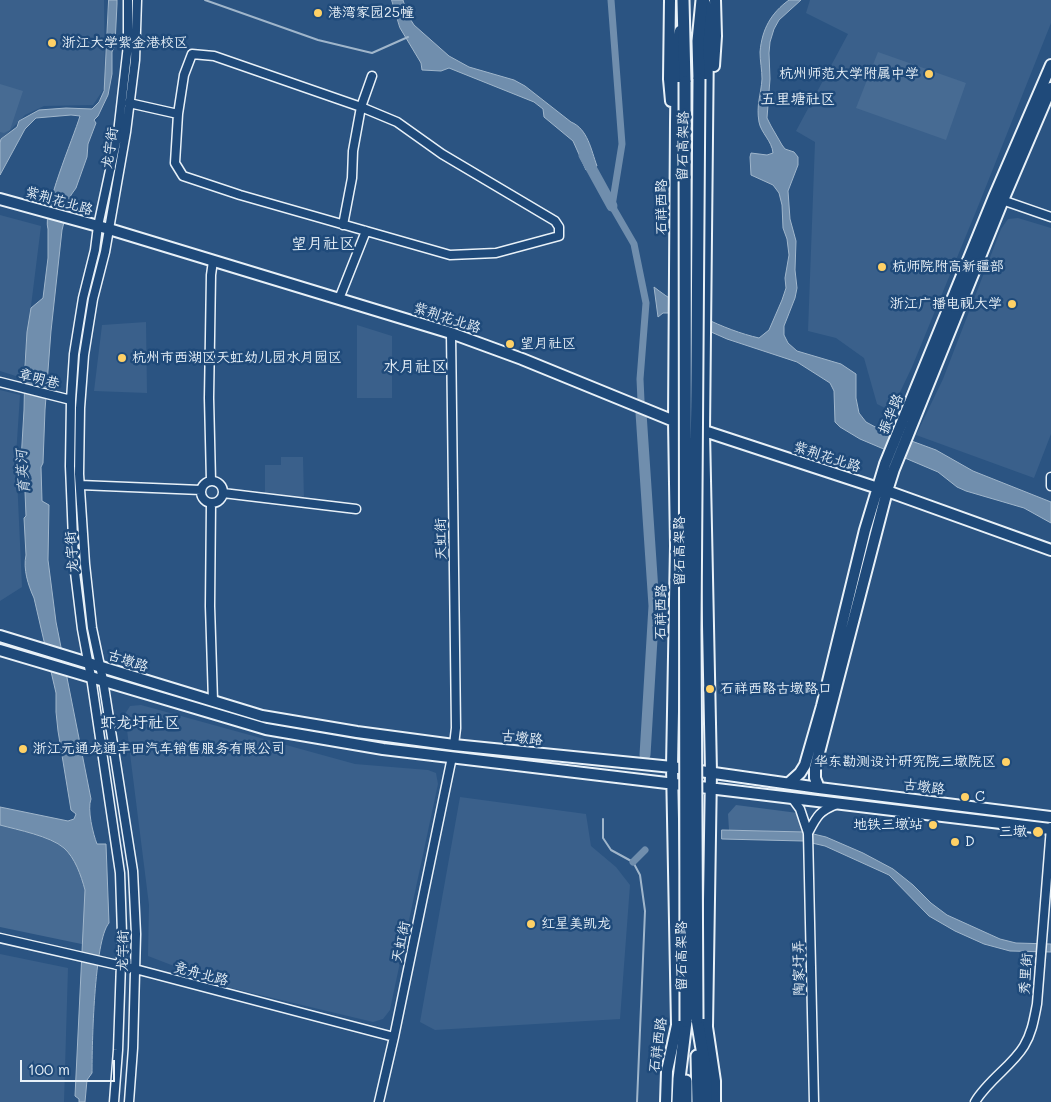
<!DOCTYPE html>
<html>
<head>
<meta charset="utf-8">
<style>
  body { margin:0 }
  #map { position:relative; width:1051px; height:1102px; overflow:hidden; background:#2b5482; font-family:Mali,sans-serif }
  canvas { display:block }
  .scale { position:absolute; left:20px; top:1060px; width:95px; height:22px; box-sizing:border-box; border:2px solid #e8f1f8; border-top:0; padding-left:6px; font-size:15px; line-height:18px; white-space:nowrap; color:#e8f1f8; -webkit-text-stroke:4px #1f4a7a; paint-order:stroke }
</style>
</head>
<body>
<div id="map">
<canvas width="1051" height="1102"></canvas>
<div class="scale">100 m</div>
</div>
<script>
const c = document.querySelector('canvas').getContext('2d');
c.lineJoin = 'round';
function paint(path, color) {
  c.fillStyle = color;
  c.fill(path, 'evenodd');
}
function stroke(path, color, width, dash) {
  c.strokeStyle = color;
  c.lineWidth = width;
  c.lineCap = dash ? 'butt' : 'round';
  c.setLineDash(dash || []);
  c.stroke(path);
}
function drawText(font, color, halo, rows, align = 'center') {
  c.font = font + ' Mali,"LXGW WenKai TC",sans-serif';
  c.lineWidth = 5;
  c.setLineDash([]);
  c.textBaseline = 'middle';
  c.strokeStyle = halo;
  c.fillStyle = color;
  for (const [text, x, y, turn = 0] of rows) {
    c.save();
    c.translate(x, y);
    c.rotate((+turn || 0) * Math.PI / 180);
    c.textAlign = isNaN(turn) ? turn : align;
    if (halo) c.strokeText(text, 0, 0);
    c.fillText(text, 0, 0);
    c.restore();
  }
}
const built = new Path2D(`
  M 0,0 L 104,0 L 105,87 L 93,105 L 44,106 L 25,115 L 0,141 Z
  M 810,0 L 1051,0 L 1051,23 L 979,204 L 912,367 L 891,411 L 877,404 L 864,358 L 836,338 L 808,331 L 815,142 L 796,131 L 848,34 L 806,13 Z
  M 0,215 L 41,226 L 22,378 L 0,371 Z
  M 1018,218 L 1051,228 L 1051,434 L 1034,478 L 916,435 L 943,379 L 1001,229 L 1008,219 Z
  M 146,322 L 147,393 L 94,391 L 102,325 Z
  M 357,325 L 392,336 L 392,398 L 357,398 Z
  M 0,390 L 20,395 L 16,456 L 22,587 L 0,601 Z
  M 281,457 L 303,457 L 304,501 L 265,497 L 265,465 L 281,465 Z
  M 141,705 L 355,764 L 428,770 L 436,773 L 438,784 L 392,1000 L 390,1010 L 383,1019 L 373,1022 L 231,988 L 148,956 L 149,905 L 125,714 L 130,706 Z
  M 460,797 L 586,814 L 591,846 L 616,867 L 630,885 L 620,1019 L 435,1030 L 420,1022 Z
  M 0,954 L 68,968 L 64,1102 L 0,1102 Z`);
const green = new Path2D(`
  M 878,52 L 966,83 L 946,140 L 856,108 Z
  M 0,84 L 23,91 L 10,130 L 4,133 L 0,132 Z
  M 736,805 L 798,813 L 805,832 L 729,830 L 728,814 Z
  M 0,820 L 87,840 L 91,946 L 0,927 Z`);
const water = new Path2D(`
  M 109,0 L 117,0 L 117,4 L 115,44 L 112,52 L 112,74 L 108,95 L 98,116 L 94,120 L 96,123 L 88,144 L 87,157 L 76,188 L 71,195 L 62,230 L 51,331 L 45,410 L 43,463 L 41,467 L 42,501 L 49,505 L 48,560 L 56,622 L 91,799 C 87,809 93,834 97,844 L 106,844 L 109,923 C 94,940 92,1046 92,1073 L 87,1080 L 85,1102 L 79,1102 L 79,1099 L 75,1096 L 85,890 C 81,875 75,858 64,848 C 50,836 18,830 0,825 L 0,807 L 68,821 L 74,819 L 76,814 L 71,810 L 58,731 L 56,712 L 56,693 L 34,598 C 28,585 23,569 26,555 L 24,518 L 26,516 L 24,467 L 21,461 L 24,410 L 25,365 L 27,332 L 31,308 L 43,298 L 48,258 L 48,229 C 42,210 73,139 80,116 L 71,115 L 36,118 L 25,129 L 0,175 L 0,143 L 1,139 L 17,127 L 19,121 L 39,110 L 66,108 L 92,109 L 99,102 L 104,91 Z
  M 392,0 L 403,0 L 407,14 L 414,25 L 449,56 L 469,67 L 514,80 L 525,86 L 571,122 C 588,129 591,150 597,166 L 586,170 L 573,141 L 544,117 L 543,109 L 534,102 L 449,68 L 441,71 L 422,70 L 421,63 L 400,28 Z
  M 789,0 L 801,0 L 779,20 L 774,29 L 770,42 L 769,53 L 770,79 L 767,118 L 771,126 L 782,145 L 785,149 L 794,152 L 798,157 L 798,165 L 788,191 L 790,219 L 796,241 L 795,270 L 797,288 L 795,298 L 784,326 L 784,335 L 788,343 L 797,351 L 841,364 L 856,374 L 856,398 L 859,413 L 866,422 L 879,429 L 936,450 L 973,471 L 1051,502 L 1051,523 L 1024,508 L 966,491 L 957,487 L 938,472 L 860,439 L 840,427 L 835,422 L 834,391 L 830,383 L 797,362 L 727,339 L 668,313 L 663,313 L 658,317 L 654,287 C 682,309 724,330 759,338 L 769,330 L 782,300 L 786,288 L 785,278 L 789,255 L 787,239 L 783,228 L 782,205 L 779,193 L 773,185 L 751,175 L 750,157 L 751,153 L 767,155 L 773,153 C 772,141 761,133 759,122 C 756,105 761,95 762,79 C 762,70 760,61 760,52 C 762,29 771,13 789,0 Z
  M 722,830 L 805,832 L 826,837 L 863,853 L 893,869 L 913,885 L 931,903 L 947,915 L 1000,939 L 1016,943 L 1051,944 L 1051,952 L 1010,951 L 984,944 L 955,931 L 929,916 L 889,875 L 825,846 L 803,841 L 722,839 Z`);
const stream = new Path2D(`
  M 205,0 L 318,40 L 372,53 L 408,37
  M 603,819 L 603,838 L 611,850 L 633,862 L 640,875 L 645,911 L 637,1102`);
const canal = new Path2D(`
  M 611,0 L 622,144 L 612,206 L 634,244 L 646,303 L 640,379 L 641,401
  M 633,862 L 645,850`);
const river = new Path2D(`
  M 584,155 L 612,206
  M 641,413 L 654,606 L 645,755`);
const minor = new Path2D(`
  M 192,54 L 214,56 L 361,107 L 397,122 L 442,154 L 555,221 L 559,227 L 559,236 L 496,253 L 450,255 L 240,195 L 183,176 L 175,163 L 178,114 L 184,75 Z
  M 129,103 L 178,114
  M 999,199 L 1051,217
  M 343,225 L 352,178 L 353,151 L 361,107 L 372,76
  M 339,299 L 366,231
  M 451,333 L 456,728 L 454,745
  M 0,382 L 71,400
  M 1051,477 L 1051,486
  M201 492a11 11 0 1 1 22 0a11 11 0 1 1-22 0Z
  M 211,481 L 209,398 L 211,275 L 213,261
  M 80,485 L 201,490
  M 223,493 L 356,509
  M 211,503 L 210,606 L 213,701
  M 792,798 L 800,809 L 808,833 L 814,1102
  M 808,833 C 817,816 819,811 837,804
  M 0,938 L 135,969 L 394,1037
  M 114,1102 L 118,1050 L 122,934 L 120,873 L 91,677 L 82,629 L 74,564 L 70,466 L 71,400 L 74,354 L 83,298 L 95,250 L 98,226 L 118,133 L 128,45 L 128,0
  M 129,1102 L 133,1048 L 136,934 L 133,871 L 103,680 L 92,628 L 85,564 L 79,474 L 80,408 L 84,355 L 93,299 L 105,252 L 126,132 L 135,60 L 137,0
  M 379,1102 L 394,1037 L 452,757
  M 975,1102 C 988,1080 1012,1066 1024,1046 C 1032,1033 1034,1019 1037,1004 L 1051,827`);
const major = new Path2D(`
  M 670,0 L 669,79 L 671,101
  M 705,3 L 708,40 L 704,431 L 711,772 L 707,1027 L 715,1081 L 715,1102
  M 714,66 L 716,36 L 715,0
  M 0,199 L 109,229 L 451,333 L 522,359 L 674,421 L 887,491 L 1051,550
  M 0,636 L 262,716 L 357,732 L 454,745 L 672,767 L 819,788 L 1051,817
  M 0,650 L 266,729 L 383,749 L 1051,829
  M 789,783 L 800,773 L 805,765 L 822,706 L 865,530 L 885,464 L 994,197 L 1051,65
  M 819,788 L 815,778 L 815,768 L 887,491 L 894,469 L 1003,200 L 1051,88
  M 666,1102 L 667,1071 L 677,1025 L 672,767 L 676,546 L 674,421 L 676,122 L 677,54 L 680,31`);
const highway = new Path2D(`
  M 683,0 L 685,82
  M 699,79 L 698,41 L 702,0
  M 697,1019 L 706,1073 L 706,1102
  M 697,1056 L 698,1102
  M 686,1081 L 686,1102
  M 678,1102 L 679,1079 L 686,1021`);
const highwayBridge = new Path2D(`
  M 685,82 L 686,1021
  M 697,1019 L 695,629 L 699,79`);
const markers = [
  [318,13,5,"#ffd166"],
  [52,43,5,"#ffd166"],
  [929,74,5,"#ffd166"],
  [882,267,5,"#ffd166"],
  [1012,304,5,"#ffd166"],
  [510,344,5,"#ffd166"],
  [122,358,5,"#ffd166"],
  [710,689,5,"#ffd166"],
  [23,749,5,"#ffd166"],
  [1006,762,5,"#ffd166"],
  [965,797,5,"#ffd166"],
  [933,825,5,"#ffd166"],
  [1038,832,6,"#ffd166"],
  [955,842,5,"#ffd166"],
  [531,924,5,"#ffd166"]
];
const poiNames = [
  ["港湾家园25幢",328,13],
  ["浙江大学紫金港校区",62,43],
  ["杭州师范大学附属中学",919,74,"right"],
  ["杭师院附高新疆部",892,267],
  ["浙江广播电视大学",1002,304,"right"],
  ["望月社区",520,344],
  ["杭州市西湖区天虹幼儿园水月园区",132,358],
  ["石祥西路古墩路口",720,689],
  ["浙江元通龙通丰田汽车销售服务有限公司",33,749],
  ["华东勘测设计研究院三墩院区",996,762,"right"],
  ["C",975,797],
  ["地铁三墩站",923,825,"right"],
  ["三墩",1027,832,"right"],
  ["D",965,842],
  ["红星美凯龙",541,924]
];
const streetNames = [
  ["留石高架路",683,146,-89],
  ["龙宇街",110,148,-81],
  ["紫荆花北路",59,201,16],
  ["石祥西路",662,207,-90],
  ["紫荆花北路",447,318,18],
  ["章明巷",39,379,15],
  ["振华路",891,414,-67],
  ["紫荆花北路",827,457,18],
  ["天虹街",441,539,-91],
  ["留石高架路",680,551,-90],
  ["龙宇街",72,552,-94],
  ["石祥西路",661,612,-89],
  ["古墩路",128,661,18],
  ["古墩路",522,738,6],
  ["古墩路",924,787,7],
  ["天虹街",401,942,-78],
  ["龙宇街",123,951,-89],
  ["留石高架路",682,956,-90],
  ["陶家圩弄",799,968,-91],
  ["竞舟北路",201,974,15],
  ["秀里街",1026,974,-86],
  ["石祥西路",658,1045,-82]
];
const neighbourhoodNames = [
  ["五里塘社区",798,99]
];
const waterNames = [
  ["育英河",23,472,-94]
];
const quarterNames = [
  ["望月社区",323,244],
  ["水月社区",415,367],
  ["虾龙圩社区",140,723]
];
paint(built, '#3a608b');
paint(green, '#476b93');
paint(water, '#708ead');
stroke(water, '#a0b6cb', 1);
stroke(stream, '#a0b6cb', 2);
stroke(canal, '#708ead', 7);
stroke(river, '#708ead', 11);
stroke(minor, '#e8f1f8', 11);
stroke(major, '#e8f1f8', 14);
stroke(highway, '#e8f1f8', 15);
stroke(minor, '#1f4a7a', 8);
stroke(major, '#1f4a7a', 10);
stroke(highway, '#1f4a7a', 11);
stroke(highwayBridge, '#e8f1f8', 15, []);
stroke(highwayBridge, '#1f4a7a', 11);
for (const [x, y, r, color] of markers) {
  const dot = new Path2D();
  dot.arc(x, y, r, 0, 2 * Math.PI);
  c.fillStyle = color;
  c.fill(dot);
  stroke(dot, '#1f4a7a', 2);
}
drawText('14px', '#e8f1f8', '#1f4a7a', poiNames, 'left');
drawText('14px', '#e8f1f8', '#1f4a7a', streetNames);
drawText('15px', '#e8f1f8', '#1f4a7a', neighbourhoodNames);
drawText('italic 15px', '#d0dde9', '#1f4a7a', waterNames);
drawText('16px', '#e8f1f8', '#1f4a7a', quarterNames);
</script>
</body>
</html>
